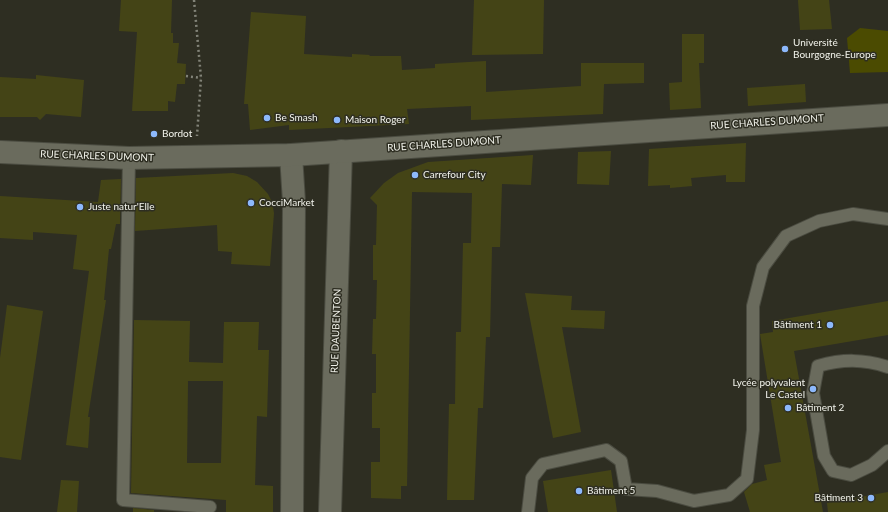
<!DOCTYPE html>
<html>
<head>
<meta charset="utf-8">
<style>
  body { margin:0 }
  canvas { display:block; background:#2e2e22 }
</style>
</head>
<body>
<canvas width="888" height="512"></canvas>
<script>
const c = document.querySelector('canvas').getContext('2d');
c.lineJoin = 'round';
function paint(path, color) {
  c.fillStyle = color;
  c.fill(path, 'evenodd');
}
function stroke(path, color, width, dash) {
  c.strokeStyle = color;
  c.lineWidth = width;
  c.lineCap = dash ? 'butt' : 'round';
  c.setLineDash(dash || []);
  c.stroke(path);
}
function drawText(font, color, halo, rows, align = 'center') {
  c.font = font + ' Lato,sans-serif';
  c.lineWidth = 3;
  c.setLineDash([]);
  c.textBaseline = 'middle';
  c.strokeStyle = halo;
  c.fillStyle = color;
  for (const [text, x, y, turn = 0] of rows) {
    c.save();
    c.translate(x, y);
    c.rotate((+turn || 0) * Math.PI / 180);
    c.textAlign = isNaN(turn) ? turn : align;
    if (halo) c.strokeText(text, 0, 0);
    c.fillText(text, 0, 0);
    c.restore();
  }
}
const green = new Path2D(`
  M 860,28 L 888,31 L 888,72 L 850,73 L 847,38 Z`);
const building = new Path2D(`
  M 121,0 L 172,0 L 171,33 L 173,33 L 173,43 L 179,43 L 177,63 L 186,64 L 185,84 L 177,84 L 175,102 L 168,101 L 168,111 L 132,111 L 137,32 L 119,31 Z
  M 474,0 L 544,0 L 543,54 L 472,55 Z
  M 798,0 L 829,0 L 832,29 L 800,30 Z
  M 251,12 L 306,16 L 304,54 L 352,57 L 352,54 L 370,55 L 369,56 L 401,56 L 402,70 L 435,68 L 435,64 L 486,61 L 486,92 L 581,86 L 581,63 L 644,63 L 644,83 L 604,84 L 603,114 L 471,120 L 471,106 L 407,109 L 409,124 L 289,130 L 289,125 L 250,130 L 248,104 L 244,104 Z
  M 682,34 L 704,34 L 704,63 L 699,63 L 701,108 L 670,110 L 669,83 L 682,82 Z
  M 36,75 L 84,80 L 81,117 L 46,114 L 40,120 L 37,117 L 0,117 L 0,77 L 36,79 Z
  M 805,84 L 806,102 L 748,106 L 747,88 Z
  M 746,143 L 745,182 L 726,182 L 726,175 L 691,178 L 692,186 L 670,188 L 670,185 L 648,186 L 649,149 Z
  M 611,151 L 609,185 L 577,184 L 578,152 Z
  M 533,155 L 531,185 L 502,184 L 500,247 L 492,247 L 490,337 L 486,337 L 483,408 L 478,408 L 474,500 L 447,500 L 449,404 L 455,404 L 456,332 L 461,332 L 463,243 L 471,243 L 472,193 L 412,192 L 407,486 L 401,486 L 401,499 L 371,498 L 371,462 L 380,462 L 380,428 L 372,428 L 372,393 L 376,393 L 376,354 L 372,354 L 373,319 L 376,319 L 377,280 L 373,280 L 373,245 L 376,245 L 377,205 L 370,198 L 384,183 L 398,173 L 428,162 Z
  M 233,173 L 247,176 L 257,182 L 268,194 L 272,202 L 274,213 L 270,266 L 231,264 L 232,252 L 218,251 L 217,225 L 135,231 L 136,178 Z
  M 121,179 L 120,224 L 116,224 L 111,249 L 109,249 L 104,300 L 106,300 L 88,417 L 90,417 L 88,448 L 66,445 L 89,271 L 73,269 L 77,235 L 33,232 L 33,240 L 0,238 L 0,196 L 98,202 L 101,180 Z
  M 525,293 L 572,296 L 571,310 L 605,311 L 604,329 L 562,327 L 581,432 L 553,438 Z
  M 888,301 L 888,335 L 794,351 L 823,512 L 750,512 L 744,492 L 752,484 L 767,480 L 764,465 L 781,462 L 760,334 L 773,332 L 772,321 Z
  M 7,305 L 43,311 L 21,460 L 0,457 L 0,358 Z
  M 134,320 L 190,321 L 189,362 L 223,363 L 224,322 L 259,322 L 258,350 L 269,350 L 267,417 L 257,416 L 255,485 L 273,486 L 273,512 L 226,512 L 226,500 L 131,493 ZM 188,381 L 223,381 L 221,463 L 187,463 Z
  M 611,470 L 617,512 L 548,512 L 543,481 Z
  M 61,480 L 79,481 L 77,512 L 57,512 Z
  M 888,492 L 888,512 L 828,512 L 827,503 Z
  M 133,508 L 154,510 L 154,512 L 133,512 Z`);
const path = new Path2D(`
  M 194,0 L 201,78 L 197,136
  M 186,76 L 201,78`);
const service = new Path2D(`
  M 129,158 L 123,500 L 210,507
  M 888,367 C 863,359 843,359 818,366 L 813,393 L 824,456 L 833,471 L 851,475 L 872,465 L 888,451
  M 528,512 L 532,478 L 543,464 L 606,450 L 621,461 L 626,489 L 657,491 L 694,501 L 729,495 L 747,479 L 753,430 L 753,306 L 763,267 L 786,236 L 819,221 L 853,214 L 888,219`);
const minor = new Path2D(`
  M 291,155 L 294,202 L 292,512
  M 330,512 L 341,151`);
const tertiary = new Path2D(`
  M 0,152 L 129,158 L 291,155 L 888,115`);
const markers = [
  [785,49,4,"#8db9fc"],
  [267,118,4,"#8db9fc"],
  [337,120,4,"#8db9fc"],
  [154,134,4,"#8db9fc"],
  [415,175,4,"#8db9fc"],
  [251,203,4,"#8db9fc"],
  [80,207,4,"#8db9fc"],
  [830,325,4,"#8db9fc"],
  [813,389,4,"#8db9fc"],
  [788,408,4,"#8db9fc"],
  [579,491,4,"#8db9fc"],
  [871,498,4,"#8db9fc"]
];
const poiNames = [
  ["Université",793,43],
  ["Bourgogne-Europe",793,55],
  ["Be Smash",275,118],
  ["Maison Roger",345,120],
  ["Bordot",162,134],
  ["Carrefour City",423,175],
  ["CocciMarket",259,203],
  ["Juste natur'Elle",88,207],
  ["Bâtiment 1",822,325,"right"],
  ["Lycée polyvalent",805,383,"right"],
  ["Le Castel",805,395,"right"],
  ["Bâtiment 2",796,408],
  ["Bâtiment 5",587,491],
  ["Bâtiment 3",863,498,"right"]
];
const streetNames = [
  ["RUE CHARLES DUMONT",767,122,-4],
  ["RUE CHARLES DUMONT",444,144,-4],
  ["RUE CHARLES DUMONT",97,156,2],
  ["RUE DAUBENTON",336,331,-88]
];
paint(green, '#4b4b01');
paint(building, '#444416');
stroke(service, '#4b4c41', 14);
stroke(minor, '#4b4c41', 24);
stroke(tertiary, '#4b4c41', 24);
stroke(path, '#828378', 2.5, [2, 3]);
stroke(service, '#6a6b5d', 12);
stroke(minor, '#6a6b5d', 22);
stroke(tertiary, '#6a6b5d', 22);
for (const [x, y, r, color] of markers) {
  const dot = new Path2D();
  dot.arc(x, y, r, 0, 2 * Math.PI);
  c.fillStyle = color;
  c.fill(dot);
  stroke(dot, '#2e2e22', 1.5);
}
drawText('10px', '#f2f3eb', '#2e2e22', poiNames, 'left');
drawText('10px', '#f2f3eb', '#2e2e22', streetNames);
</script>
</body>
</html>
